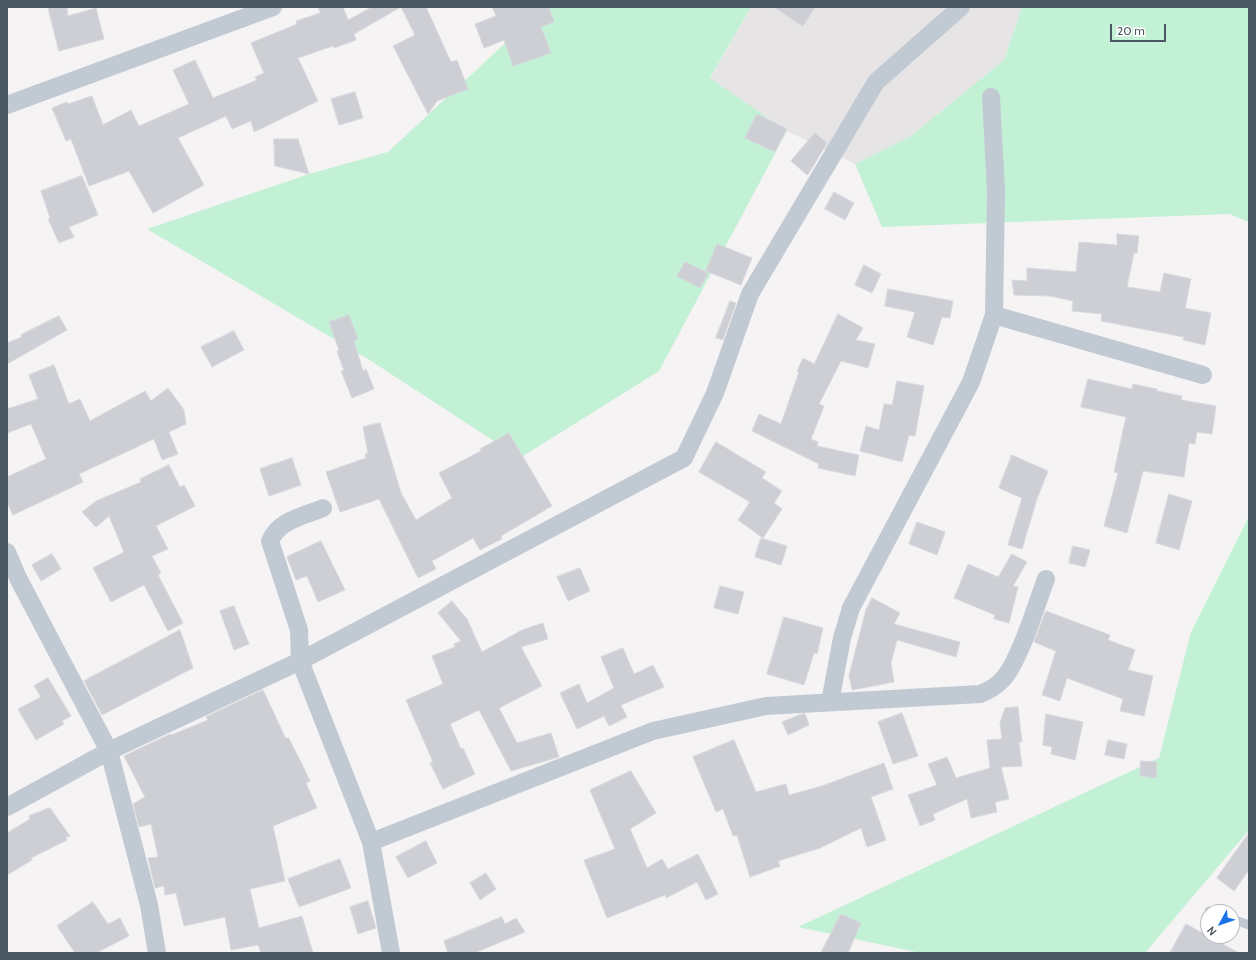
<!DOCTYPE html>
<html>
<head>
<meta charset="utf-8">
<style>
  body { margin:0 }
  #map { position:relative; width:1256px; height:960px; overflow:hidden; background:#f5f3f3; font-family:Cabin,sans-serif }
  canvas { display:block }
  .frame { position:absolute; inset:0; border:8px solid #4a5661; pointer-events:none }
  .north { position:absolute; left:1200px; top:904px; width:40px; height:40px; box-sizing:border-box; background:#fff; border:1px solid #b7bbc0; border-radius:50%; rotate:230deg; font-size:11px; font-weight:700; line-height:16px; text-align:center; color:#4a5661 }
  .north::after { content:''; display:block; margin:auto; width:14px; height:18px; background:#1a73e8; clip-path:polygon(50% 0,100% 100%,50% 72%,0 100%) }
  .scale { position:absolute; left:1110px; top:24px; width:56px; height:18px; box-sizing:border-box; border:2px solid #4a5661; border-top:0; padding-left:5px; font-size:12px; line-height:14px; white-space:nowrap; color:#4a5661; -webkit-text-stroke:3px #fff; paint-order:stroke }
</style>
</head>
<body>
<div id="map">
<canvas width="1256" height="960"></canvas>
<div class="frame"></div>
<div class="north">N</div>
<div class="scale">20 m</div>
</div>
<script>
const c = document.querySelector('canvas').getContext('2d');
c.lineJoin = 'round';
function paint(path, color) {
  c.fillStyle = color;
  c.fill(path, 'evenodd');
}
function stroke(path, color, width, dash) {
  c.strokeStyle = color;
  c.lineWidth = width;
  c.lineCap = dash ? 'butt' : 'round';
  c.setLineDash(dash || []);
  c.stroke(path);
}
const education = new Path2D(`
  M 751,7 L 1022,7 L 1004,60 L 911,136 L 855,164 L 787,131 L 710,79 Z`);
const green = new Path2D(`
  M 544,7 L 751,7 L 710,78 L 787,131 L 659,371 L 520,458 L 368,359 L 147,229 L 309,174 L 388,152 Z
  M 1022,7 L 1249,7 L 1249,222 L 1229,214 L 882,227 L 855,164 L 911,136 L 1004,60 Z
  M 1249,516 L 1249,830 L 1145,953 L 921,953 L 798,927 L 1159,758 L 1191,632 Z`);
const building = new Path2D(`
  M 48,7 L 67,7 L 68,16 L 96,8 L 104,39 L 59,51 Z
  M 318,7 L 343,7 L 348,20 L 372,7 L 426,7 L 451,62 L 457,60 L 468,89 L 437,101 L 428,114 L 393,46 L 415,35 L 401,7 L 354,34 L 356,40 L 334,48 L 333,46 L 298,58 L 318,101 L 254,132 L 251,121 L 232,129 L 226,116 L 178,138 L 204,185 L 153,213 L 129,171 L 89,186 L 71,139 L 66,141 L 52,108 L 67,102 L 68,104 L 92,96 L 103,125 L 131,110 L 139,126 L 189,104 L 173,70 L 195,60 L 213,98 L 257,80 L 255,77 L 264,73 L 251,43 L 297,24 L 296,21 L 320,13 Z
  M 492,7 L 549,7 L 554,22 L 541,27 L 551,53 L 513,66 L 504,40 L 484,48 L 475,24 L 496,16 Z
  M 774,7 L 815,7 L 803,26 Z
  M 355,92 L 363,118 L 339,125 L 331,99 Z
  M 757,114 L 787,129 L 775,152 L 745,138 Z
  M 815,133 L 827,143 L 809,173 L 807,175 L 791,161 Z
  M 274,139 L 298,139 L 309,174 L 275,166 Z
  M 82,176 L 98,215 L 69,227 L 74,237 L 59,243 L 48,219 L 50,218 L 41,191 Z
  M 834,192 L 854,203 L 845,220 L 825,209 Z
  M 1117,234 L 1139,236 L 1137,253 L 1134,253 L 1127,287 L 1160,292 L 1164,273 L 1191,279 L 1185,308 L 1211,313 L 1205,345 L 1183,340 L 1184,337 L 1101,321 L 1102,314 L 1072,311 L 1073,301 L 1050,296 L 1014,295 L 1012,280 L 1027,281 L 1027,268 L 1076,272 L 1079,242 L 1117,245 Z
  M 717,244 L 752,258 L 741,285 L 706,271 Z
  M 685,262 L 708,273 L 700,288 L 677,276 Z
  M 864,265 L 881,274 L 872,293 L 855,285 Z
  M 888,289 L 953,301 L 950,318 L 942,317 L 933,345 L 907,337 L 915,312 L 885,306 Z
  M 730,301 L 736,303 L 723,340 L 716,338 Z
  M 838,314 L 863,328 L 856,340 L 875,344 L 868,368 L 841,361 L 819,404 L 824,406 L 811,439 L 818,442 L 817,446 L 859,455 L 855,476 L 818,468 L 819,464 L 752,431 L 759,414 L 781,424 L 799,372 L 797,371 L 803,358 L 814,364 Z
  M 349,315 L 358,339 L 354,341 L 363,371 L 366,369 L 374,389 L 352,398 L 341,371 L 344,371 L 337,351 L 339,350 L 329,322 Z
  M 59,316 L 67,330 L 7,364 L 7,343 L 22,337 L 21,335 Z
  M 234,331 L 244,350 L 212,367 L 201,347 Z
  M 54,365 L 69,404 L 80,399 L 90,421 L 145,391 L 151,401 L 168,388 L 184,410 L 186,424 L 169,432 L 178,454 L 162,460 L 154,439 L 79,474 L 83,482 L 13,515 L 7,502 L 7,477 L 46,459 L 31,424 L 7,433 L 7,409 L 38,399 L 29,375 Z
  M 1088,379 L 1132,389 L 1133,384 L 1157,389 L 1157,391 L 1182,396 L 1181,400 L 1216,406 L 1212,434 L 1197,432 L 1195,444 L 1189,443 L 1184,477 L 1143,471 L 1127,533 L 1104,526 L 1118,473 L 1114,472 L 1126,417 L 1081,407 Z
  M 897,381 L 924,386 L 915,436 L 909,435 L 902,462 L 860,451 L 866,426 L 879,430 L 884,404 L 892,405 Z
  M 380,423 L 401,493 L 416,520 L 452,498 L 439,473 L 481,451 L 480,449 L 509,433 L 552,506 L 501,536 L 502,539 L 480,550 L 473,538 L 432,561 L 436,569 L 418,578 L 379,499 L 340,512 L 326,472 L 366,458 L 365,454 L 368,453 L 363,427 Z
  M 716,442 L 766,472 L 762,478 L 782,491 L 774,503 L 782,509 L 763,538 L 738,520 L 750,502 L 699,472 Z
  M 1012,455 L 1048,471 L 1037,499 L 1022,549 L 1008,545 L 1022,498 L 999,488 Z
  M 292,458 L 301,485 L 269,496 L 260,469 Z
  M 169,465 L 180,487 L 184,485 L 195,506 L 156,526 L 168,549 L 152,556 L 161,573 L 158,575 L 183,623 L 168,631 L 144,585 L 111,602 L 93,568 L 124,552 L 109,516 L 96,527 L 82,512 L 96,501 L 141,482 L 140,479 Z
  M 1169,494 L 1192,501 L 1179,550 L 1156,543 Z
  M 917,522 L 945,532 L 937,555 L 909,544 Z
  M 761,538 L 787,546 L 781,565 L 755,557 Z
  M 321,541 L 345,590 L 318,602 L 307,576 L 296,580 L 287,557 Z
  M 1073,546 L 1090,550 L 1085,567 L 1069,563 Z
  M 52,554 L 61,569 L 41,581 L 32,565 Z
  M 1012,554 L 1027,562 L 1013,586 L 1018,587 L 1009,623 L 994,619 L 995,615 L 954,598 L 968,564 L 998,577 Z
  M 580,568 L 590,591 L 568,601 L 557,577 Z
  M 720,586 L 744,592 L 738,614 L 714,608 Z
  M 872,598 L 900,613 L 894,624 L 960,642 L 956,657 L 897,640 L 891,663 L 894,682 L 852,690 L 849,675 L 866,610 Z
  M 452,601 L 467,619 L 482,652 L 522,630 L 543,623 L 548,639 L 521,647 L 542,686 L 499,708 L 517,743 L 551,733 L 559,757 L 511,771 L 479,710 L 450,724 L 461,749 L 463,748 L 475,774 L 443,789 L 430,763 L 433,762 L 406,700 L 443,684 L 432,656 L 455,647 L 454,644 L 461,641 L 438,613 Z
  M 234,606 L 249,644 L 234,650 L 220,611 Z
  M 1046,611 L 1110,635 L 1108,640 L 1135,650 L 1128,670 L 1153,676 L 1144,716 L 1120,711 L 1123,699 L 1067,678 L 1060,701 L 1042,695 L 1056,651 L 1034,642 Z
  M 784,617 L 823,628 L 817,654 L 814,653 L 804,685 L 767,674 Z
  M 180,630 L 193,668 L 102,715 L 84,681 Z
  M 623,648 L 634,674 L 653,665 L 664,687 L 621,705 L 627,717 L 609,726 L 604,716 L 577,729 L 560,693 L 579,684 L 587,703 L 614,688 L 601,657 Z
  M 48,678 L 71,716 L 62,721 L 64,724 L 36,740 L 18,709 L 41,697 L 34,686 Z
  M 263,690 L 286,739 L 288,737 L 303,766 L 310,781 L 306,783 L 317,808 L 273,826 L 285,881 L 250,889 L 259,928 L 302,916 L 313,953 L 261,953 L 258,945 L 231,950 L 225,917 L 184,926 L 176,893 L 165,895 L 164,886 L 155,888 L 148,858 L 158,857 L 151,824 L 139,827 L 133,804 L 145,797 L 124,756 L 170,734 L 171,735 L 208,720 L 206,717 Z
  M 1018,707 L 1022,742 L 1019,742 L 1022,766 L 1001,767 L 1009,799 L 995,802 L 997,812 L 971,818 L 967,799 L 933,814 L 935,820 L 920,826 L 908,795 L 937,785 L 928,764 L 947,757 L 956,778 L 990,768 L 987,740 L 1002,739 L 1000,723 L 1005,708 Z
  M 902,713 L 918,756 L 893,764 L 878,722 Z
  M 805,714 L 809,725 L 788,735 L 782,722 L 799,715 Z
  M 1046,714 L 1083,722 L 1075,760 L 1051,754 L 1052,747 L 1043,745 Z
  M 734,740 L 756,792 L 786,784 L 789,795 L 822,786 L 884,763 L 893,789 L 871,797 L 886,840 L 867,847 L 861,828 L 820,848 L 778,861 L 780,866 L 750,877 L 737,835 L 733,836 L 723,809 L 716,812 L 693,757 Z
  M 1108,740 L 1127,744 L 1124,759 L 1105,755 Z
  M 1141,761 L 1157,762 L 1156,778 L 1140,776 Z
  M 631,771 L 656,813 L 630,829 L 647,868 L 662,859 L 668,869 L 698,854 L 718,894 L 706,900 L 697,882 L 666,898 L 665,895 L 607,918 L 584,860 L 615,849 L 590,790 Z
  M 50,808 L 70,836 L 66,837 L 67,840 L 31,858 L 32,860 L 7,875 L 7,833 L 30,819 L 29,816 Z
  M 1249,833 L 1249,870 L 1234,891 L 1217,878 Z
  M 426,841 L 437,863 L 408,878 L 396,857 Z
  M 340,859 L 351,888 L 299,907 L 288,879 Z
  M 486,873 L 496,889 L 480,900 L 470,883 Z
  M 368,901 L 376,928 L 358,934 L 350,907 Z
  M 93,902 L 108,924 L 120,918 L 129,936 L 96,953 L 75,953 L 57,926 Z
  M 841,914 L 861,923 L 848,953 L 821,953 Z
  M 502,917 L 505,924 L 516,918 L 525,932 L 474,953 L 448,953 L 444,941 Z
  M 1186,924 L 1239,953 L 1170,953 Z`);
const service = new Path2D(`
  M 1209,911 L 1213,912
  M 1232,919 L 1249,925`);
const minor = new Path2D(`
  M 7,105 L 273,7
  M 994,315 L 1203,375
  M 323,508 C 304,516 279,520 270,541 L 299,630 L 300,661 L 371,842 L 391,953
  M 7,552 L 18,578 L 109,751 L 149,905 L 157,953
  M 830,702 L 842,638 L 851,608 L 971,382 L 994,315 L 996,191 L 991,97
  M 7,807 L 109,751 L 300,661 L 684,458 L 715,393 L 750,294 L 876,82 L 961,7
  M 371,842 L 653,731 L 766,706 L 980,694 C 988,691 995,687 1001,681 C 1019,664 1036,605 1046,579`);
paint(education, '#e6e4e5');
paint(green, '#c3f1d5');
paint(building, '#cdcfd5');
stroke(building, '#d7d9de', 1);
stroke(service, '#c1cad2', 9);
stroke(minor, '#c1cad2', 18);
</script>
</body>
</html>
